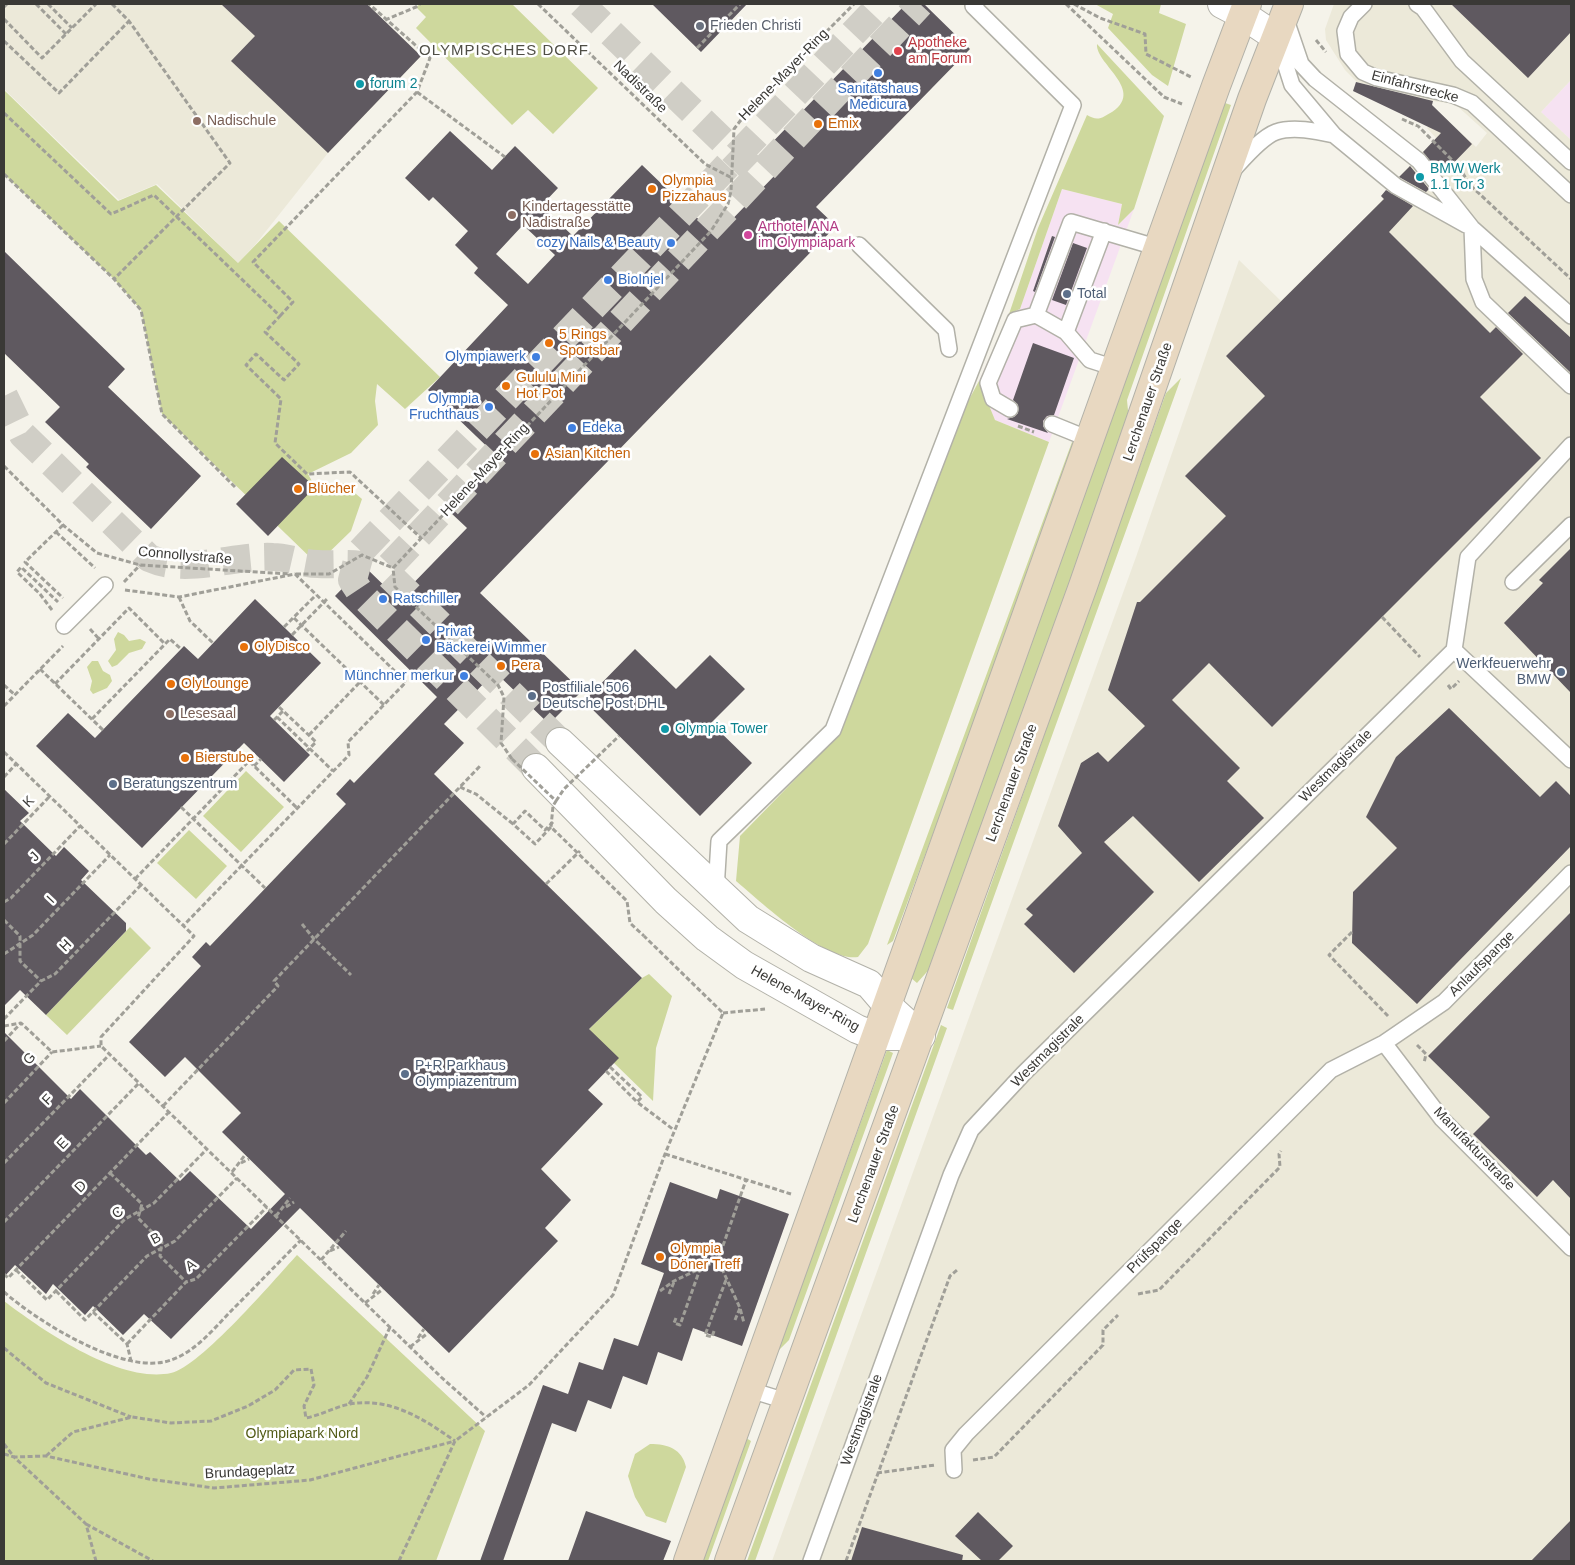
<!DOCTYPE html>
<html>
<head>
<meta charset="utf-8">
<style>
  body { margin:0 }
  #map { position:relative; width:1575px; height:1565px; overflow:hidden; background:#f5f3ea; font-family:Arial,sans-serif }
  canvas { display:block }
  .frame { position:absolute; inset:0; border:5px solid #3a3936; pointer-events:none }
</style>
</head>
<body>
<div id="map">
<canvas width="1575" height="1565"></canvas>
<div class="frame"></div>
</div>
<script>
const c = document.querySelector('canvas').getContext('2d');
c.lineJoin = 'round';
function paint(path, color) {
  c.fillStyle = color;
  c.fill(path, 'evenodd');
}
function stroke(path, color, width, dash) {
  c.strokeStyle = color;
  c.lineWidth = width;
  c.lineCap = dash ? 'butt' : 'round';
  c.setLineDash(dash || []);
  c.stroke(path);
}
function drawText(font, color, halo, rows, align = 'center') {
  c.font = font + ' Arial,sans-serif';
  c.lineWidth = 5;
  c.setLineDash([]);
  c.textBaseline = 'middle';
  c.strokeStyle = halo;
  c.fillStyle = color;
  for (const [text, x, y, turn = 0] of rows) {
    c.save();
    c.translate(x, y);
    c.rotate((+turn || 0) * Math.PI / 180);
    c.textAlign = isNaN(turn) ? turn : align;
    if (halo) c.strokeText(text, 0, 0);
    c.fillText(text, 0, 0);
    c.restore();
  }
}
const commercial = new Path2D(`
  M 1571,80 L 1571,140 L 1541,112 Z
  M 1062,189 L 1122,204 L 1118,225 L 1134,209 L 1049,442 L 995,420 L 979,381 L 1009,314 L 1020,309 Z`);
const built = new Path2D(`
  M 4,4 L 367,4 L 421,56 L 328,153 L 255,245 L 238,263 L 157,184 L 119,200 L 4,89 Z
  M 1334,4 L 1571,4 L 1571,80 L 1541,112 L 1571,140 L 1571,1561 L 772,1561 L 1136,557 L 1239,260 L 1281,301 L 1370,213 L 1383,199 L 1381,196 L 1436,138 L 1427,128 L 1441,114 L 1476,147 L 1487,133 L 1455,104 L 1433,101 L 1357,82 L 1345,70 L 1326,40 L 1325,29 Z`);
const green = new Path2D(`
  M 420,4 L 512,4 L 598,88 L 553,134 L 528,110 L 512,125 L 416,28 L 426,17 L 416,7 Z
  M 1095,4 L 1161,4 L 1159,13 L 1186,24 L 1168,86 L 1152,75 L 1108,28 L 1113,14 Z
  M 1097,44 L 1164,116 L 1134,209 L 1118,225 L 1122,204 L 1062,189 L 1020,309 L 1009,314 L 1038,228 L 1087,115 C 1094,119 1098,120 1105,116 C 1152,93 1095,65 1097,44 Z
  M 4,90 L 118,201 L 156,185 L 238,263 L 279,221 L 440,377 L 405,409 L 377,384 L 375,401 L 378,425 L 351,453 L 308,474 L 315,487 L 343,483 L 362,499 L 351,531 L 317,564 L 162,414 L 141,310 L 114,279 L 4,174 Z
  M 1225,103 L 1231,105 L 1127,400 L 1129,421 L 934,964 L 917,983 L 911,978 Z
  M 1181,378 L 953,1010 L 947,1008 L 1166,393 Z
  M 979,381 L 995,420 L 1049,442 L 868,944 L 858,957 C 825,962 761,902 736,881 L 740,836 L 812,762 L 965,407 Z
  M 1072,442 L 1078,445 L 893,941 L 887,945 Z
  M 118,632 L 124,635 L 129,641 L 140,639 L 146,642 L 142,649 L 129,653 L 117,665 L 112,667 L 108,661 L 116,650 L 114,639 Z
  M 92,661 L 98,661 L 103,671 L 110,675 L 112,681 L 107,688 L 93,694 L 90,690 L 92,681 L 87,667 Z
  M 246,771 L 284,807 L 241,852 L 203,816 Z
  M 189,830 L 227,866 L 196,899 L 157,863 Z
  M 130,927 L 151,948 L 67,1035 L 46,1015 Z
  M 649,974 L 672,996 L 656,1048 L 653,1101 L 614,1063 L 589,1029 L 642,978 Z
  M 941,1025 L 947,1028 L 755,1561 L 747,1561 Z
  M 887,1050 L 893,1053 L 789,1340 L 778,1351 Z
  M 297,1255 L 485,1431 L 436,1561 L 4,1561 L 4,1301 C 42,1330 120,1384 171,1373 C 200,1367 274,1280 297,1255 Z
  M 746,1438 L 751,1441 L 708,1561 L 701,1561 Z
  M 650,1444 C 668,1444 682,1449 686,1467 L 666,1523 L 646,1516 L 635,1497 L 628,1476 L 635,1454 Z`);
const building = new Path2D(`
  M 221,4 L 367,4 L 421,56 L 328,153 L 231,61 L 255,36 Z
  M 652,4 L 747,4 L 701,52 Z
  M 906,4 L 924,4 L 970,49 L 816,207 L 836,226 L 480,593 L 582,691 L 549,724 L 495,672 L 444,724 L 464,743 L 434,774 L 642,978 L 589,1029 L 619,1058 L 588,1090 L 603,1104 L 541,1169 L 571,1200 L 545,1228 L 558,1241 L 449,1353 L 300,1208 L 171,1339 L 144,1314 L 123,1335 L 93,1306 L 85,1315 L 53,1284 L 46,1294 L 15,1265 L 4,1277 L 4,1032 L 71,1099 L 80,1089 L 146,1155 L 150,1152 L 180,1181 L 190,1171 L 251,1229 L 285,1194 L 222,1132 L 241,1113 L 185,1057 L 165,1077 L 129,1042 L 201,966 L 192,957 L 206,942 L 210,946 L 346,804 L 336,794 L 350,779 L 354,783 L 437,697 L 335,596 L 364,566 L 398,599 L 467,528 L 450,512 L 500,459 L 428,390 L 508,305 L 474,273 L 478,268 L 455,245 L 468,231 L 433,197 L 429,201 L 405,178 L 450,131 L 492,170 L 515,146 L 558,188 L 541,206 L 573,236 L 642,165 L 716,236 L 779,171 L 761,154 ZM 523,225 L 555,255 L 528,284 L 496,254 Z
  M 1451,4 L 1571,4 L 1571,32 L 1528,78 Z
  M 1356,82 L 1433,101 L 1432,105 L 1472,144 L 1442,175 L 1423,152 L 1441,133 L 1353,91 Z
  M 1410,166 L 1429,189 L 1426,192 L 1399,177 Z
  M 1386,190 L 1413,206 L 1389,232 L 1490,333 L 1496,327 L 1523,354 L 1480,397 L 1541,458 L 1272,727 L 1209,663 L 1172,700 L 1240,768 L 1227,781 L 1264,818 L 1199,882 L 1133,816 L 1104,842 L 1154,892 L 1074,973 L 1024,924 L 1033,915 L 1026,909 L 1082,853 L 1058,826 L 1081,763 L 1098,752 L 1108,762 L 1145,726 L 1108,690 L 1137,602 L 1140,602 L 1226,516 L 1185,476 L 1265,396 L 1226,356 L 1384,199 L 1381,196 Z
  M 1052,236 L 1055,237 L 1035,292 L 1033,291 Z
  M 1073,243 L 1087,248 L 1066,305 L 1052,300 Z
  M 4,251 L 125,369 L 108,387 L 201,476 L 151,529 L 86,467 L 89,464 L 45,422 L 60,407 L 4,353 Z
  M 1525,296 L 1571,338 L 1571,373 L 1508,313 Z
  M 1033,343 L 1074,358 L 1054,415 L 1047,416 L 1043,421 L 1043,426 L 1048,433 L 1007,419 L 1014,417 L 1018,413 L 1018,405 L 1013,400 Z
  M 282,457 L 315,487 L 268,536 L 236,504 Z
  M 1571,548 L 1571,693 L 1504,623 L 1543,583 L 1539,580 Z
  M 255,599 L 321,663 L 270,716 L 310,755 L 284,782 L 244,743 L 142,848 L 36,746 L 68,713 L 95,738 L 184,646 L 198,659 Z
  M 635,649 L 676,689 L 710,655 L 745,689 L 711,723 L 752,763 L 700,816 L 584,701 Z
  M 1449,708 L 1540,797 L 1556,781 L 1571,796 L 1571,846 L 1417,1004 L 1352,943 L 1353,892 L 1397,848 L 1366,817 L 1396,757 Z
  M 4,789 L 29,813 L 20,821 L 56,856 L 64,847 L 89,871 L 81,880 L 126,923 L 126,931 L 46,1015 L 20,990 L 4,1006 Z
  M 1571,912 L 1571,1199 L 1553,1180 L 1537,1197 L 1473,1134 L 1490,1117 L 1428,1056 Z
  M 670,1182 L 717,1199 L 720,1189 L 789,1214 L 742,1346 L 693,1328 L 682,1361 L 658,1352 L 647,1385 L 623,1376 L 611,1409 L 588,1400 L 576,1432 L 552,1423 L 503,1561 L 480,1561 L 543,1385 L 568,1394 L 579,1362 L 603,1370 L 614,1338 L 638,1346 L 664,1273 L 641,1264 Z
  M 586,1511 L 671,1541 L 663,1561 L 568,1561 Z
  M 978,1512 L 1013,1546 L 998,1561 L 982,1561 L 955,1536 Z
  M 1571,1520 L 1571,1561 L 1531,1561 Z
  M 862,1527 L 963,1555 L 962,1561 L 851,1561 Z`);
const minorTunnel = new Path2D(`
  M 581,4 L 751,168
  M 4,396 L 23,435 L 149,558 C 187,575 233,555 273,557 C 288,557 303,564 318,564 C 337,565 353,562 371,567
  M 560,742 L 385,571 L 920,4
  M 536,768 L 362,595 L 352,580 L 359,553 L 881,4`);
const path = new Path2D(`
  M 36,4 L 66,34
  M 48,4 L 72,28
  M 112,4 L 129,21 L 230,163 L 114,279
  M 538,4 L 705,164 L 732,178
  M 1066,4 L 1164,97 L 1182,104
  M 1074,4 L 1100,18 L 1145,34 L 1146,54 L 1191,77
  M 4,7 L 7,4
  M 4,19 L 42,58 L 96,4
  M 385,20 L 416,7 L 420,4
  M 1316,40 L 1326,52
  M 4,41 L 59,93 L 129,21
  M 697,48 L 740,4
  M 417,92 L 505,157
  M 4,113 L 111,214 L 154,195 L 280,316 L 265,332 L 299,364 L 284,380 L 256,354 L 246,365 L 281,399 L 275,443 L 307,474 L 350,472 L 421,538
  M 1402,119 L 1418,126 L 1458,166 L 1471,186 L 1571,279
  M 4,174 L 114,279 L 141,310 L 162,414 L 235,487
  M 280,316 L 293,302 L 253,262 L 417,92 L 430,58 L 369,4
  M 1018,426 L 1034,432
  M 4,466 L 63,525 L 97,553 L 140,565 L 290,574
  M 63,525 L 25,562 L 63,598
  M 56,532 L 95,568
  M 296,574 L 329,574 L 362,555 L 393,568
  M 124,582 L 140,565
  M 125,590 L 179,597 L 295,574 L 406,682 L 348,742 L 349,755 L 183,926
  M 179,597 L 190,621 L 213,643
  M 52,610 L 40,594 L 17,572 L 21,567 L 58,602
  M 1382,617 L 1420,657
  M 294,618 L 384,705
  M 284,627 L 316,595
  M 90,629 L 99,639
  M 40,669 L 103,730
  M 55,684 L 129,608 L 165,644
  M 4,685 L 15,695
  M 1448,685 L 1451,689 L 1459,681
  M 4,706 L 63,646
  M 279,707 L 316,742 L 307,751
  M 277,717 L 333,771
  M 92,719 L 170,639 L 181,649
  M 274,720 L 283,711
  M 309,735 L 360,682
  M 4,752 L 194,936 L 101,1037 L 101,1046 L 441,1377 L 486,1417
  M 512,759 L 501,743 L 504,697 L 498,685 L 395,587 L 393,568 L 711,231 L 728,204 L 731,191 L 734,129 L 750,108 L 854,4
  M 254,766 L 261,759
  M 4,777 L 16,764
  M 460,787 L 476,794 L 513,824
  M 181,807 L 265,888
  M 551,827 L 535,844 L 513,824 L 525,811 L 545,830 L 553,822
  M 4,844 L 50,796
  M 135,879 L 249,761 L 297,808
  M 546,884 L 580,851
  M 4,902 L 11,898 L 80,826
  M 4,920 L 20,936 L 20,961 L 41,981
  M 302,924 L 314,939 L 351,975
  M 1352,932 L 1329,955 L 1388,1016
  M 4,954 L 33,935 L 110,855
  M 723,1013 L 765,1009
  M 4,1019 L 41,981 L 55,974 L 141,885
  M 4,1026 L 21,1023 L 52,1052 L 101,1046
  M 4,1041 L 21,1023
  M 1417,1045 L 1426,1054 L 1424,1063
  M 610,1067 L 642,1097 L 637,1102 L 674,1130
  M 606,1071 L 637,1102
  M 4,1103 L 52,1052
  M 163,1106 L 278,986 L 274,981 L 481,765
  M 665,1154 L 791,1194
  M 4,1163 L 110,1054
  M 241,1163 L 249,1159
  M 232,1172 L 245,1155
  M 110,1173 L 142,1204 L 138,1218 L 162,1242 L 160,1256 L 186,1282
  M 286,1207 L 294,1202
  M 276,1216 L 290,1198
  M 4,1222 L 139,1083
  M 330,1251 L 339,1247
  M 321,1260 L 346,1231
  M 718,1260 L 746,1180
  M 16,1270 L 47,1300 L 125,1219 L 154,1203 L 207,1149
  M 4,1274 L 8,1278 L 169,1112
  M 56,1291 L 85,1320 L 147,1256 L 175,1241 L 237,1178
  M 660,1291 L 674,1281 L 718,1260 L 740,1308 L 744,1323
  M 4,1292 C 37,1321 125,1377 171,1360 C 197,1351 215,1327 234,1308 C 257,1285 279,1262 301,1240
  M 373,1294 L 379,1285
  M 669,1294 L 674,1282
  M 1138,1294 L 1159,1290 L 1280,1167 L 1279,1154 L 1281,1151
  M 365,1303 L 383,1289
  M 93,1312 L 127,1344 L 131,1361
  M 676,1318 L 674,1323 L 680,1325 L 700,1269
  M 735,1320 L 740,1308
  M 714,1331 L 712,1337 L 705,1335 L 726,1280
  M 418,1338 L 424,1329
  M 127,1344 L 186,1282 L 196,1279 L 267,1207
  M 410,1347 L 428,1333
  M 4,1348 L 46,1383 L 131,1417
  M 349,1404 L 367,1377 L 390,1327
  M 4,1444 L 14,1457 L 46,1456 L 149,1479 L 214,1488 L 310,1480 L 455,1441
  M 4,1454 L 14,1457 L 86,1524 L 96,1561
  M 46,1456 L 73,1432 L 132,1417 L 171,1423 L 211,1421 L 248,1406 L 275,1390 L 294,1370 L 311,1369 L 314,1385 L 304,1406 L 306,1418 C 321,1415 335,1407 350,1404 C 390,1397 424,1419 455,1441
  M 973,1460 L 994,1457 L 1103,1345 L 1103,1330 L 1118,1315
  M 877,1473 L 935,1465
  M 86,1524 L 153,1561
  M 399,1561 L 455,1441 L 529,1385 L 613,1295 L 665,1154 L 723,1013 L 644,936
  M 846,1561 L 950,1276 L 957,1270`);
const service = new Path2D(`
  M 1364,4 L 1351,17 L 1345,31 L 1348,54 L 1363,72 L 1377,78 L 1453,95 L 1472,103 L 1571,195
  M 1417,4 L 1423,8 L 1462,61 L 1571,162
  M 1285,17 L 1301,64 L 1315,79 L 1419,161 L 1472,228 L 1571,316
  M 1277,38 L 1292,85 L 1334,135 L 1396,186 L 1466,225
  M 1235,168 C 1244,158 1262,137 1276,132 C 1293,126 1316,131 1334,135
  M 1472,228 L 1474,279 L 1483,302 L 1571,386
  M 859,245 L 946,330 L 949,349
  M 1036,315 L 1066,332 L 1090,360 L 1115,368
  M 1066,332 L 1104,231
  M 1010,409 L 993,399 L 988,383 L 1015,320 L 1036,315 L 1071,222 L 1159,248
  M 1052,424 L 1089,439
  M 1513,582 L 1571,525
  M 64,626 L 105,585
  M 1454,650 L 1468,557 L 1571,445
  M 1454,650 L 1571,760
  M 716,890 L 719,841 L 833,730 L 1073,105 L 973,6 L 976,4
  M 1384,1043 L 1442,1119 L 1571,1248
  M 750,1390 L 786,1401
  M 954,1470 L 953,1450 L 966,1434 L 1331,1070 L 1384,1043 L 1444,1002 L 1571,873
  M 811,1561 L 951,1175 L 971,1130 L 1024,1073 L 1454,650`);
const minor = new Path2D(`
  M 1222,4 L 1243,15 L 1276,37
  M 560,742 L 748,919 L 811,958 L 869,984 L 887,1005 L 921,1036
  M 536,768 L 666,901 L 707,938 L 744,965 L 857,1029 L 875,1036 L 921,1036`);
const secondary = new Path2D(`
  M 688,1561 L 1216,86 L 1247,4
  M 729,1561 L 1083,586 L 1252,99 L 1289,4`);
const pathBridge = new Path2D(`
  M 292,635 L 328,598
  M 512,759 L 556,801 L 553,806 L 551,827 L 627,901 L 630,923 L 644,936
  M 556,801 L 564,789 L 619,736`);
const markers = [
  [700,26,5,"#6b7280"],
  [898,51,5,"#e0444e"],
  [878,73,5,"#3f7fe0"],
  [360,84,5,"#0f9aa8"],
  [197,121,5,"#8d6e63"],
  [818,124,5,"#e8710a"],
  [1420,177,5,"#0f9aa8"],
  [652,189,5,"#e8710a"],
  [512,215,5,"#8d6e63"],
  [748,235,5,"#d1479c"],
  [671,243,5,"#3f7fe0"],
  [608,280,5,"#3f7fe0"],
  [1067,294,5,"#5c6f8a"],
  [549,343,5,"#e8710a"],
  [536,357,5,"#3f7fe0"],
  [506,386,5,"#e8710a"],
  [489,407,5,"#3f7fe0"],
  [572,428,5,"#3f7fe0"],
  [535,454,5,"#e8710a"],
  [298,489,5,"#e8710a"],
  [383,599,5,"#3f7fe0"],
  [426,640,5,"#3f7fe0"],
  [244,647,5,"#e8710a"],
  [501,666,5,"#e8710a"],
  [1561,672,5,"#5c6f8a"],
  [464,676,5,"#3f7fe0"],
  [171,684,5,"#e8710a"],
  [532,696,5,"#5c6f8a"],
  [170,714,5,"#8d6e63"],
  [665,729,5,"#0f9aa8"],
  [185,758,5,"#e8710a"],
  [113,784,5,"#5c6f8a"],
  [405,1074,5,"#5c6f8a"],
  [660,1257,5,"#e8710a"]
];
const worshipNames = [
  ["Frieden Christi",710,26]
];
const healthNames = [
  ["Apotheke",908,43],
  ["am Forum",908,59]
];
const streetNames = [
  ["Helene-Mayer-Ring",784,75,-46],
  ["Nadistraße",640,87,44],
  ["Einfahrstrecke",1415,87,15],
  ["Lerchenauer Straße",1148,402,-71],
  ["Helene-Mayer-Ring",485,470,-47],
  ["Connollystraße",185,556,5],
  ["Westmagistrale",1336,766,-45],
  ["Lerchenauer Straße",1012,783,-70],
  ["K",29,802,-46],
  ["J",35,857,-46],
  ["I",51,900,-46],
  ["H",66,946,-46],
  ["Anlaufspange",1482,964,-45],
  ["Helene-Mayer-Ring",805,999,29],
  ["Westmagistrale",1048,1051,-45],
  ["G",30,1059,-47],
  ["F",48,1100,-46],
  ["E",63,1144,-46],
  ["Manufakturstraße",1474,1149,46],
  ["Lerchenauer Straße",874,1164,-70],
  ["D",81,1187,-46],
  ["C",118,1213,-39],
  ["B",156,1239,-28],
  ["Prüfspange",1155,1246,-45],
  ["A",191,1266,-34],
  ["Westmagistrale",862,1420,-70],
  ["Brundageplatz",250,1472,-3]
];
const cultureNames = [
  ["forum 2",370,84],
  ["BMW Werk",1430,169],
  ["1.1 Tor 3",1430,185],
  ["Olympia Tower",675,729]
];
const shopNames = [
  ["Sanitätshaus",878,89,"center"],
  ["Medicura",878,105,"center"],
  ["cozy Nails & Beauty",661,243],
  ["BioInjel",618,280,"left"],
  ["Olympiawerk",526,357],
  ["Olympia",479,399],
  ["Fruchthaus",479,415],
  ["Edeka",582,428,"left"],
  ["Ratschiller",393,599,"left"],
  ["Privat",436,632,"left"],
  ["Bäckerei Wimmer",436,648,"left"],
  ["Münchner merkur",454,676]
];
const educationNames = [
  ["Nadischule",207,121],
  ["Kindertagesstätte",522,207],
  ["Nadistraße",522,223],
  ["Lesesaal",180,714]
];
const foodNames = [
  ["Emix",828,124],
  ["Olympia",662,181],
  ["Pizzahaus",662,197],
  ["5 Rings",559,335],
  ["Sportsbar",559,351],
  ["Gululu Mini",516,378],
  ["Hot Pot",516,394],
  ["Asian Kitchen",545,454],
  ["Blücher",308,489],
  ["OlyDisco",254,647],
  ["Pera",511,666],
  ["OlyLounge",181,684],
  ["Bierstube",195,758],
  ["Olympia",670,1249],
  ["Döner Treff",670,1265]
];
const hotelNames = [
  ["Arthotel ANA",758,227],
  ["im Olympiapark",758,243]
];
const serviceNames = [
  ["Total",1077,294],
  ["Werkfeuerwehr",1551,664,"right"],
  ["BMW",1551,680,"right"],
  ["Postfiliale 506",542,688],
  ["Deutsche Post DHL",542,704],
  ["Beratungszentrum",123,784],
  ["P+R Parkhaus",415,1066],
  ["Olympiazentrum",415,1082]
];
const parkNames = [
  ["Olympiapark Nord",302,1434]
];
const neighbourhoodNames = [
  ["OLYMPISCHES DORF",504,51]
];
paint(commercial, '#f6e2f2');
paint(built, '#ece9d9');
paint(green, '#ced89d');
paint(building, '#5f5960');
stroke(minorTunnel, '#d0cec6', 28, [28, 14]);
stroke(service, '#b2b1a8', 18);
stroke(minor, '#b2b1a8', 30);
stroke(secondary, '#b2b1a8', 30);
stroke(path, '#a09f98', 3, [5, 2.5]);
stroke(service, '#fff', 15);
stroke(minor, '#fff', 28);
stroke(secondary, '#e8d8c1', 28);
stroke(pathBridge, '#a09f98', 3, [5, 2.5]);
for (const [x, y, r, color] of markers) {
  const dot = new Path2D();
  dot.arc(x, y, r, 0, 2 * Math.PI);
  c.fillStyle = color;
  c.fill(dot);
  stroke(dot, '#fff', 2);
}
drawText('14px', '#5b616d', '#fff', worshipNames, 'left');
drawText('14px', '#be3a42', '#fff', healthNames, 'left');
drawText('14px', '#3a3936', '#fff', streetNames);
drawText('14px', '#0d838f', '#fff', cultureNames, 'left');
drawText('14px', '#366cbe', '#fff', shopNames, 'right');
drawText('14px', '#785e54', '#fff', educationNames, 'left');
drawText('14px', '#c56008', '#fff', foodNames, 'left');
drawText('14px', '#b23c85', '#fff', hotelNames, 'left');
drawText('14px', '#4e5e75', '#fff', serviceNames, 'left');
drawText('14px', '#525b16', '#fff', parkNames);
c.letterSpacing = '1px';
drawText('15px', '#4f4e46', '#fff', neighbourhoodNames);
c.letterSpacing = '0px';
</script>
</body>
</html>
